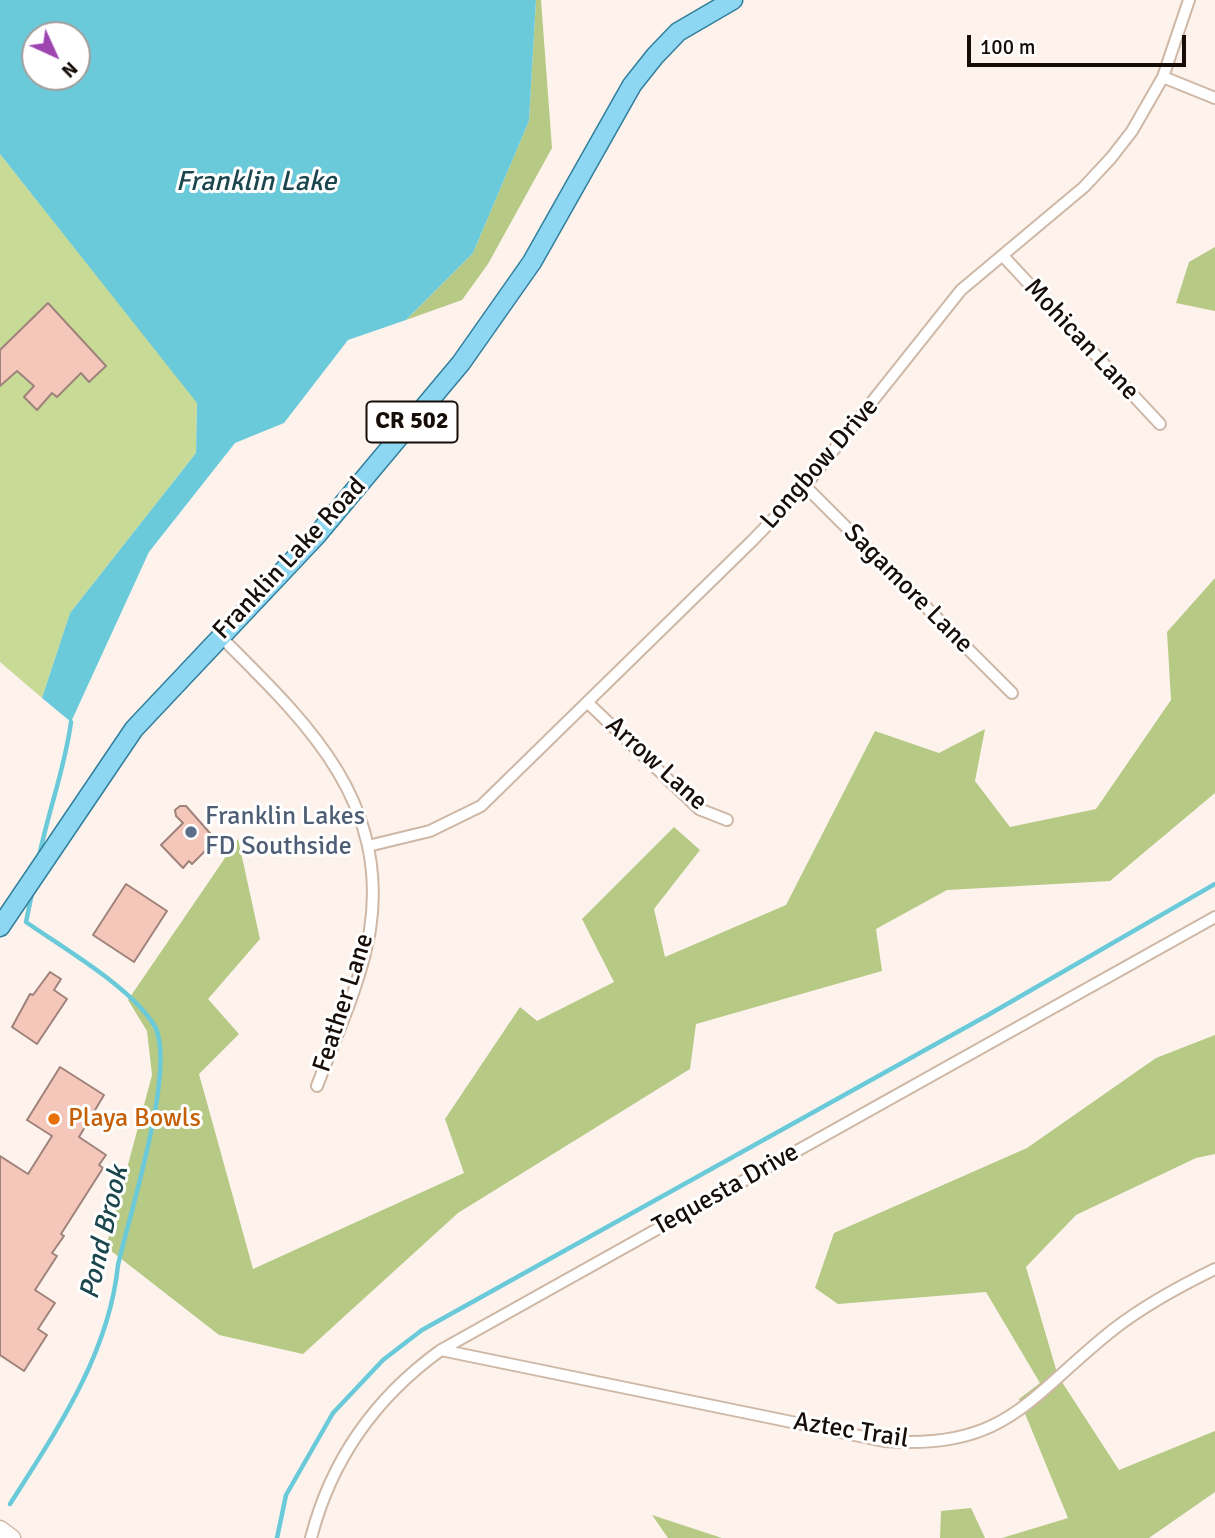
<!DOCTYPE html>
<html>
<head>
<meta charset="utf-8">
<style>
  body { margin:0 }
  #map { position:relative; width:1215px; height:1538px; overflow:hidden; background:#fdf3ec; font-family:Signika,sans-serif }
  canvas { display:block }
  .north { position:absolute; left:21px; top:21px; width:70px; height:70px; box-sizing:border-box; background:#fff; border:2px solid #a29e9c; border-radius:50%; rotate:135deg; font-size:19px; font-weight:700; line-height:28px; text-align:center; color:#160d08 }
  .north::after { content:''; display:block; margin:auto; width:24px; height:32px; background:#9e45b1; clip-path:polygon(50% 0,100% 100%,50% 72%,0 100%) }
  .scale { position:absolute; left:967px; top:35px; width:219px; height:32px; box-sizing:border-box; border:4px solid #160d08; border-top:0; padding-left:9px; font-size:21px; line-height:24px; white-space:nowrap; color:#160d08; -webkit-text-stroke:5px #fff; paint-order:stroke }
</style>
</head>
<body>
<div id="map">
<canvas width="1215" height="1538"></canvas>
<div class="north">N</div>
<div class="scale">100 m</div>
</div>
<script>
const c = document.querySelector('canvas').getContext('2d');
c.lineJoin = 'round';
function paint(path, color) {
  c.fillStyle = color;
  c.fill(path, 'evenodd');
}
function stroke(path, color, width, dash) {
  c.strokeStyle = color;
  c.lineWidth = width;
  c.lineCap = dash ? 'butt' : 'round';
  c.setLineDash(dash || []);
  c.stroke(path);
}
function drawText(font, color, halo, rows, align = 'center') {
  c.font = font + ' Signika,sans-serif';
  c.lineWidth = 6;
  c.setLineDash([]);
  c.textBaseline = 'middle';
  c.strokeStyle = halo;
  c.fillStyle = color;
  for (const [text, x, y, turn = 0] of rows) {
    c.save();
    c.translate(x, y);
    c.rotate((+turn || 0) * Math.PI / 180);
    c.textAlign = isNaN(turn) ? turn : align;
    if (halo) c.strokeText(text, 0, 0);
    c.fillText(text, 0, 0);
    c.restore();
  }
}
const green = new Path2D(`
  M 0,154 L 197,402 L 196,453 L 70,613 L 42,698 L 0,662 Z`);
const forest = new Path2D(`
  M 536,0 L 541,0 L 552,148 L 488,264 L 462,300 L 406,320 L 473,253 L 529,121 Z
  M 1215,247 L 1215,311 L 1176,303 L 1189,262 Z
  M 1215,578 L 1215,793 L 1110,881 L 947,890 L 876,929 L 882,971 L 696,1024 L 690,1069 L 458,1213 L 303,1354 L 219,1335 L 106,1247 L 152,1075 L 147,1031 L 128,1000 L 238,839 L 260,939 L 208,999 L 239,1034 L 199,1074 L 253,1269 L 464,1173 L 445,1119 L 520,1007 L 537,1021 L 614,982 L 582,919 L 674,827 L 700,850 L 654,909 L 665,957 L 786,905 L 875,731 L 939,753 L 985,729 L 975,781 L 1010,827 L 1096,809 L 1171,700 L 1167,632 Z
  M 1215,1035 L 1215,1154 L 1196,1158 L 1076,1215 L 1026,1267 L 1058,1376 L 1119,1470 L 1215,1431 L 1215,1492 L 1149,1538 L 1002,1538 L 1068,1518 L 1019,1399 L 1040,1383 L 986,1292 L 838,1304 L 815,1288 L 834,1233 L 1027,1148 L 1156,1058 Z
  M 971,1508 L 985,1538 L 940,1538 L 941,1511 Z
  M 652,1515 L 722,1538 L 668,1538 Z`);
const water = new Path2D(`
  M 0,0 L 536,0 L 529,121 L 473,253 L 406,320 L 348,340 L 284,423 L 235,443 L 149,552 L 71,722 L 42,698 L 70,613 L 196,453 L 197,403 L 0,154 ZM 35,35 L 77,35 L 77,77 L 35,77 Z`);
const stream = new Path2D(`
  M 39,857 C 48,812 65,768 71,722
  M 10,1504 C 57,1430 109,1354 118,1265 C 129,1216 178,1064 154,1025 C 131,987 63,948 26,922 L 32,893
  M 277,1538 L 286,1495 L 333,1413 L 383,1360 L 422,1330 L 988,1015 L 1215,884`);
const building = new Path2D(`
  M 48,303 L 106,366 L 89,382 L 81,373 L 57,397 L 52,393 L 37,410 L 24,397 L 34,386 L 17,371 L 0,386 L 0,350 Z
  M 180,806 L 186,806 L 216,840 L 192,864 L 189,861 L 183,868 L 161,845 L 183,823 L 176,816 L 175,810 Z
  M 126,884 L 167,911 L 134,962 L 93,935 Z
  M 50,972 L 61,979 L 54,990 L 67,999 L 37,1044 L 12,1027 L 30,994 L 33,995 Z
  M 60,1067 L 104,1095 L 79,1137 L 106,1155 L 99,1165 L 103,1168 L 61,1234 L 64,1236 L 52,1253 L 57,1256 L 35,1290 L 55,1303 L 38,1329 L 47,1335 L 24,1371 L 0,1355 L 0,1156 L 28,1174 L 52,1136 L 27,1120 Z`);
const minor = new Path2D(`
  M 1163,77 L 1215,98
  M 1003,256 L 1160,424
  M 805,486 L 1012,693
  M 220,636 C 304,720 390,799 370,930 C 361,983 336,1036 317,1086
  M 588,703 L 699,809 L 727,820
  M 368,846 L 430,831 L 481,806 L 753,540 L 805,486 L 961,290 L 1084,187 L 1111,158 L 1132,131 L 1163,77 L 1189,0
  M 441,1350 L 884,1441 C 1007,1451 1030,1395 1114,1329 C 1145,1305 1180,1286 1215,1269
  M 311,1538 C 331,1460 376,1397 441,1350 L 1215,917`);
const secondary = new Path2D(`
  M 0,1529 L 12,1538`);
const primary = new Path2D(`
  M 0,927 L 134,729 L 317,535 L 461,363 L 532,262 L 632,85 L 655,56 L 678,32 L 733,0`);
const markers = [
  [191,832,7,"#5c6f8a"],
  [54,1119,7,"#e8710a"]
];
const shields = [
  [412,422,91]
];
const shieldNames = [
  ["CR 502",412,422]
];
const streetNames = [
  ["Mohican Lane",1081,340,47],
  ["Longbow Drive",820,464,-49],
  ["Franklin Lake Road",290,559,-47],
  ["Sagamore Lane",908,589,45],
  ["Arrow Lane",656,764,42],
  ["Feather Lane",344,1003,-72],
  ["Tequesta Drive",726,1190,-29],
  ["Aztec Trail",851,1431,9]
];
const serviceNames = [
  ["Franklin Lakes",205,817],
  ["FD Southside",205,847]
];
const foodNames = [
  ["Playa Bowls",68,1119]
];
const waterNames = [
  ["Franklin Lake",256,183],
  ["Pond Brook",105,1233,-77]
];
paint(green, '#c7da96');
paint(forest, '#b6c985');
paint(water, '#6bcad9');
stroke(stream, '#6bcad9', 4.5);
paint(building, '#f5c7bb');
stroke(building, '#9f837b', 2);
stroke(minor, '#cfb7a6', 14);
stroke(secondary, '#cfb7a6', 19);
stroke(primary, '#327f9c', 21);
stroke(minor, '#fff', 10);
stroke(secondary, '#fff', 16);
stroke(primary, '#8dd7f3', 18);
for (const [x, y, r, color] of markers) {
  const dot = new Path2D();
  dot.arc(x, y, r, 0, 2 * Math.PI);
  c.fillStyle = color;
  c.fill(dot);
  stroke(dot, '#fff', 2.5);
}
for (const [x, y, w] of shields) {
  const box = new Path2D();
  box.roundRect(x - w / 2, y - 20.5, w, 41, 5);
  c.fillStyle = '#fff';
  c.fill(box);
  stroke(box, '#160d08', 2);
}
drawText('bold 24px', '#160d08', null, shieldNames);
drawText('26px', '#160d08', '#fff', streetNames);
drawText('26px', '#4e5e75', '#fff', serviceNames, 'left');
drawText('26px', '#c56008', '#fff', foodNames, 'left');
drawText('italic 28px', '#1b464d', '#fff', waterNames);
</script>
</body>
</html>
